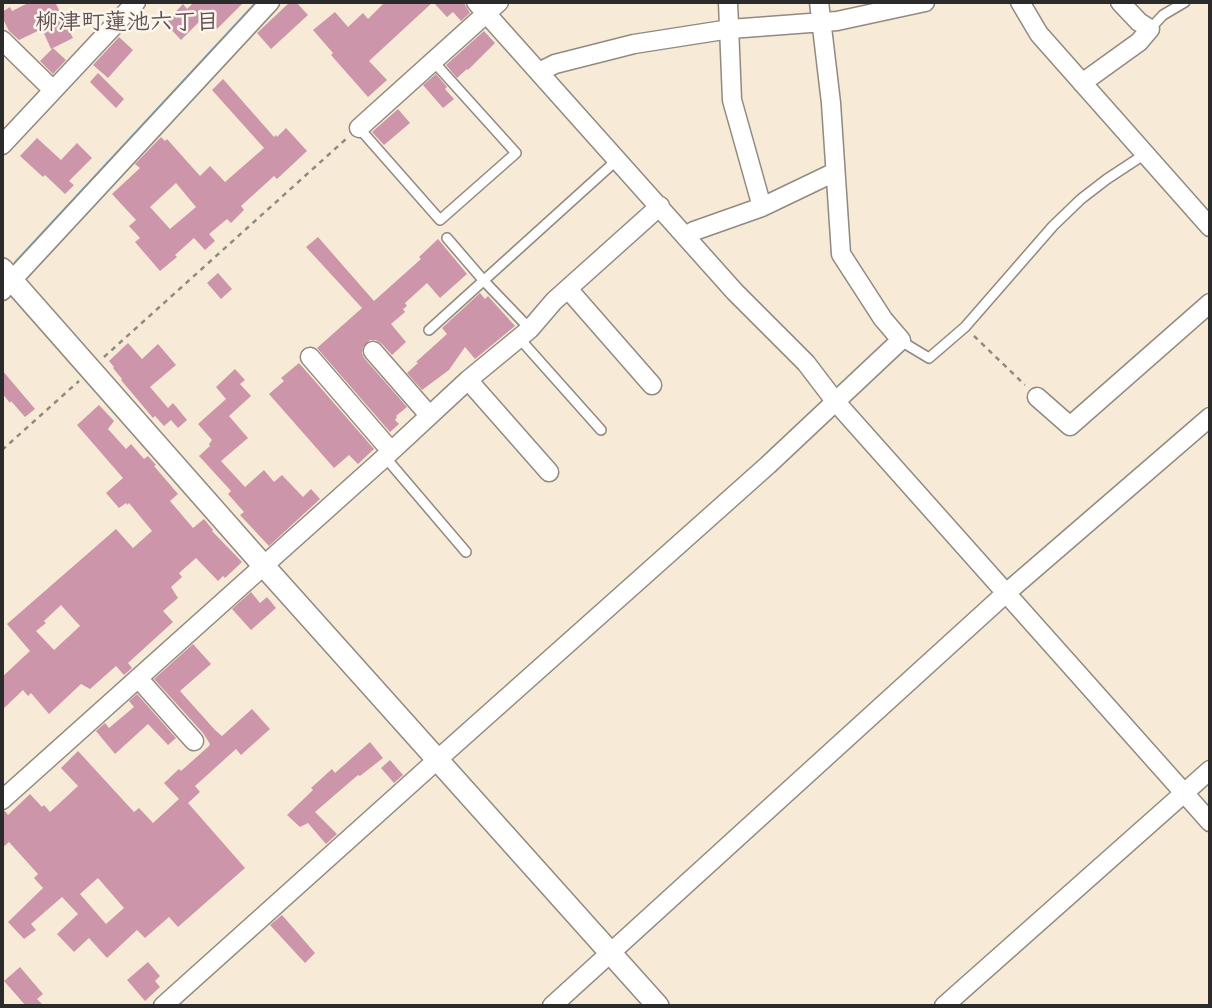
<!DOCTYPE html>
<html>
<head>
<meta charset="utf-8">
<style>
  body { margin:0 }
  #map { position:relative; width:1212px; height:1008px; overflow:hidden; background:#f7ead6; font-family:Mali,sans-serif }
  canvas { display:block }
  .frame { position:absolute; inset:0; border:4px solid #2b2b2b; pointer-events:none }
</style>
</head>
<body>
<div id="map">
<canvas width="1212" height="1008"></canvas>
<div class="frame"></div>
</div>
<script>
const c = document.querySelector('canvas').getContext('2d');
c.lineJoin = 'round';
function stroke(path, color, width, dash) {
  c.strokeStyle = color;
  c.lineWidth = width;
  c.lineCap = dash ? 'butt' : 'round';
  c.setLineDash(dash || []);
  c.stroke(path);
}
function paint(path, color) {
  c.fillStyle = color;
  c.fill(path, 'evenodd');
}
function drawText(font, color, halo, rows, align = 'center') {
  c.font = font + ' Mali,"Klee One",sans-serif';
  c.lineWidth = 5;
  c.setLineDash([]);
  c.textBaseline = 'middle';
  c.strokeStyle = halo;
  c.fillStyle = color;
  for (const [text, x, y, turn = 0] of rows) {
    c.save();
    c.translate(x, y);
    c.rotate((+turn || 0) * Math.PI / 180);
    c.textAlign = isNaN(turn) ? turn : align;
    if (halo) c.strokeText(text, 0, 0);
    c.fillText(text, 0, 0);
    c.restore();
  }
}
const stream = new Path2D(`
  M 16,263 L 258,2`);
const building = new Path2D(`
  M 30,2 L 55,2 L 73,38 L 53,48 L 66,60 L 53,74 L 40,61 L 53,48 L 51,49 L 42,29 L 19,40 L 9,31 L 2,17 L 2,12 L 10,7 L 12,11 Z
  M 194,2 L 244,2 L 216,30 L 203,18 L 181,40 L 165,23 L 183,4 L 187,9 Z
  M 290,2 L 296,2 L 308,15 L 271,49 L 257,33 Z
  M 385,2 L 465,2 L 465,5 L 470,13 L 461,21 L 453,12 L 447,17 L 433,2 L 369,61 L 387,80 L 368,97 L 331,55 L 333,53 L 313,30 L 335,12 L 348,27 L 363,13 L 368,19 Z
  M 484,31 L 495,43 L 468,70 L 467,69 L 457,78 L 446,65 Z
  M 119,37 L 133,50 L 108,78 L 93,65 Z
  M 98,73 L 124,99 L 116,108 L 90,82 Z
  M 436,74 L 447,87 L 445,89 L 454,99 L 443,108 L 423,85 Z
  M 223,79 L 274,137 L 276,135 L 277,137 L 286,128 L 307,151 L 277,179 L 274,176 L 241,206 L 244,210 L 231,223 L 227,219 L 209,234 L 215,241 L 205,250 L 194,238 L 175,255 L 177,257 L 160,271 L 135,242 L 140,238 L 129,226 L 136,220 L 112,194 L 140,168 L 135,164 L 161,137 L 165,141 L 167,139 L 200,176 L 210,166 L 225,182 L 264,148 L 212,90 ZM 176,183 L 196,207 L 170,229 L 150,207 Z
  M 398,109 L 410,123 L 384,145 L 372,132 Z
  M 37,138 L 61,160 L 77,143 L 92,158 L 69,181 L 74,185 L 65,194 L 45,175 L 43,177 L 20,156 Z
  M 318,237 L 374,301 L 421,259 L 419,257 L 438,239 L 467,274 L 440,298 L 427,283 L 405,303 L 407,306 L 403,309 L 405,312 L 391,324 L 406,342 L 392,355 L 382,344 L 376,340 L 370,340 L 363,347 L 362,353 L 364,358 L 407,407 L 396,416 L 397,417 L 395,420 L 399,424 L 390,432 L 317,348 L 362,308 L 306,247 Z
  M 218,273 L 232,289 L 221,299 L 207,283 Z
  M 480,293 L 485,299 L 488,296 L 515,326 L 475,359 L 465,347 L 449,370 L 422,390 L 407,373 L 418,363 L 416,362 L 447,334 L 442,328 Z
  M 128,343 L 142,359 L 158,344 L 176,365 L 150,387 L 168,408 L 173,403 L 187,420 L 178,428 L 171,420 L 164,426 L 155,416 L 153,418 L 121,380 L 122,379 L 113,368 L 114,367 L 109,361 Z
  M 299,363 L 374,449 L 358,464 L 349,455 L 334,468 L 269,394 L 284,381 L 281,378 Z
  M 235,369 L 245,380 L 240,384 L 251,396 L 229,416 L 248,438 L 221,461 L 245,487 L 264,470 L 274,482 L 282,475 L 303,497 L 311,489 L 320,499 L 269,546 L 240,515 L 244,512 L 228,494 L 231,491 L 199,456 L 210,446 L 209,444 L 212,440 L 198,424 L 226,399 L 216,387 Z
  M 2,370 L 35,409 L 25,417 L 11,401 L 10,403 L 2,393 Z
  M 99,405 L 114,421 L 108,429 L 126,449 L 131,444 L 144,459 L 148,456 L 156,465 L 154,466 L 178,494 L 170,501 L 193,528 L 204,519 L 213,530 L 212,531 L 242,562 L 225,578 L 223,576 L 218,581 L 196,558 L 179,573 L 182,577 L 171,587 L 178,598 L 163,611 L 173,622 L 128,663 L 132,668 L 124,675 L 116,666 L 90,689 L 81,684 L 49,714 L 31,693 L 28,696 L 23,690 L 2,710 L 2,677 L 30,651 L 7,624 L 116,529 L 133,548 L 152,531 L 129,503 L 127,505 L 126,503 L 119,508 L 106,493 L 123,478 L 77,425 ZM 61,605 L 80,626 L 54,650 L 36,631 L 46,623 L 44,621 Z
  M 251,592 L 260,603 L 267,597 L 276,608 L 251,630 L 232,609 Z
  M 193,644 L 211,664 L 180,691 L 215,730 L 222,736 L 252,709 L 270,729 L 241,755 L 236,749 L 195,786 L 200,792 L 188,803 L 245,868 L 178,927 L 169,917 L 145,938 L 137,930 L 107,958 L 89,938 L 74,952 L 57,934 L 78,914 L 62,897 L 31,924 L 36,930 L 24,939 L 8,922 L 43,888 L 34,878 L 38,874 L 9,842 L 2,848 L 2,811 L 5,811 L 8,815 L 30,794 L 42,807 L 44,805 L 50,812 L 78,786 L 61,768 L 78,751 L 134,812 L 139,808 L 153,823 L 179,799 L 164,783 L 179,769 L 181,771 L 209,746 L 210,744 L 203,733 L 154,679 ZM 98,878 L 124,908 L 106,924 L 80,894 Z
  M 137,694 L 176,738 L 168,745 L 148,724 L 115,754 L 96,731 L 105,723 L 109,728 L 134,707 L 129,701 Z
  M 370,742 L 383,758 L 360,776 L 358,775 L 315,812 L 337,834 L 326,844 L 308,823 L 300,827 L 287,815 L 313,790 L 311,788 L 332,769 L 335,773 Z
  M 390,760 L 403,775 L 394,783 L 381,768 Z
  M 282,915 L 315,953 L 305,963 L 270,925 Z
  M 148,962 L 160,976 L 155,981 L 160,987 L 145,1001 L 127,980 Z
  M 20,967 L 43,994 L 37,999 L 44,1006 L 26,1006 L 4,981 Z`);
const path = new Path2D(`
  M 974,336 L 1025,385
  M 104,357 L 346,139
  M 2,450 L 79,381`);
const service = new Path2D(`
  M 1150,29 L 1163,15 L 1185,2
  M 359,128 L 440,220 L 516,153 L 433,61
  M 447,238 L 484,281 L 530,329
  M 429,330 L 618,159
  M 519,338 L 601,430
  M 901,340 L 909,346 L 929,358 L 965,327 L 1053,226 L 1081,199 L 1107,179 L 1145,154
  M 385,457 L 466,552`);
const minor = new Path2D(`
  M 476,2 L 735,292 L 806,363 L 835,401 L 1210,822
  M 728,2 L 732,100 L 762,207
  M 1020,2 L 1039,34 L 1210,227
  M 2,40 L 53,90
  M 539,72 L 555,64 L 634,44 L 730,29 L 837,21 L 925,2
  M 1082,83 L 1139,42 L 1150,29 L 1139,22 L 1120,2
  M 359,128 L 499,2
  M 2,145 L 136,2
  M 686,236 L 694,231 L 762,207 L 835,172
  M 568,289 L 652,385
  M 2,291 L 270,2
  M 373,351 L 429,415
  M 310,357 L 391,451
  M 468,380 L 549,472
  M 1037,397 L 1070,426 L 1210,303
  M 138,678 L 194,741
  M 2,800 L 385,457 L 468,380 L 530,329 L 554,301 L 660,206
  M 163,1006 L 437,760 L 768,465 L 901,340 L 883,319 L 841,254 L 831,103 L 819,2
  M 552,1006 L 1005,594 L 1210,417
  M 944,1006 L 1210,770`);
const tertiary = new Path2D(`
  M 2,269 L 263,565 L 658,1006`);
const neighbourhoodNames = [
  ["柳津町蓮池六丁目",127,22]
];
stroke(stream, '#62addb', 4.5);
paint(building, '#cd95a9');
stroke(service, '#918a80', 12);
stroke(minor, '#918a80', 21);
stroke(tertiary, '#918a80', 24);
stroke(path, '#918a80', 2.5, [5, 5]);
stroke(service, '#fff', 9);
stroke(minor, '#fff', 18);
stroke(tertiary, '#fff', 21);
drawText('bold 23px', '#645057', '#fbf7ec', neighbourhoodNames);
</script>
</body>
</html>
